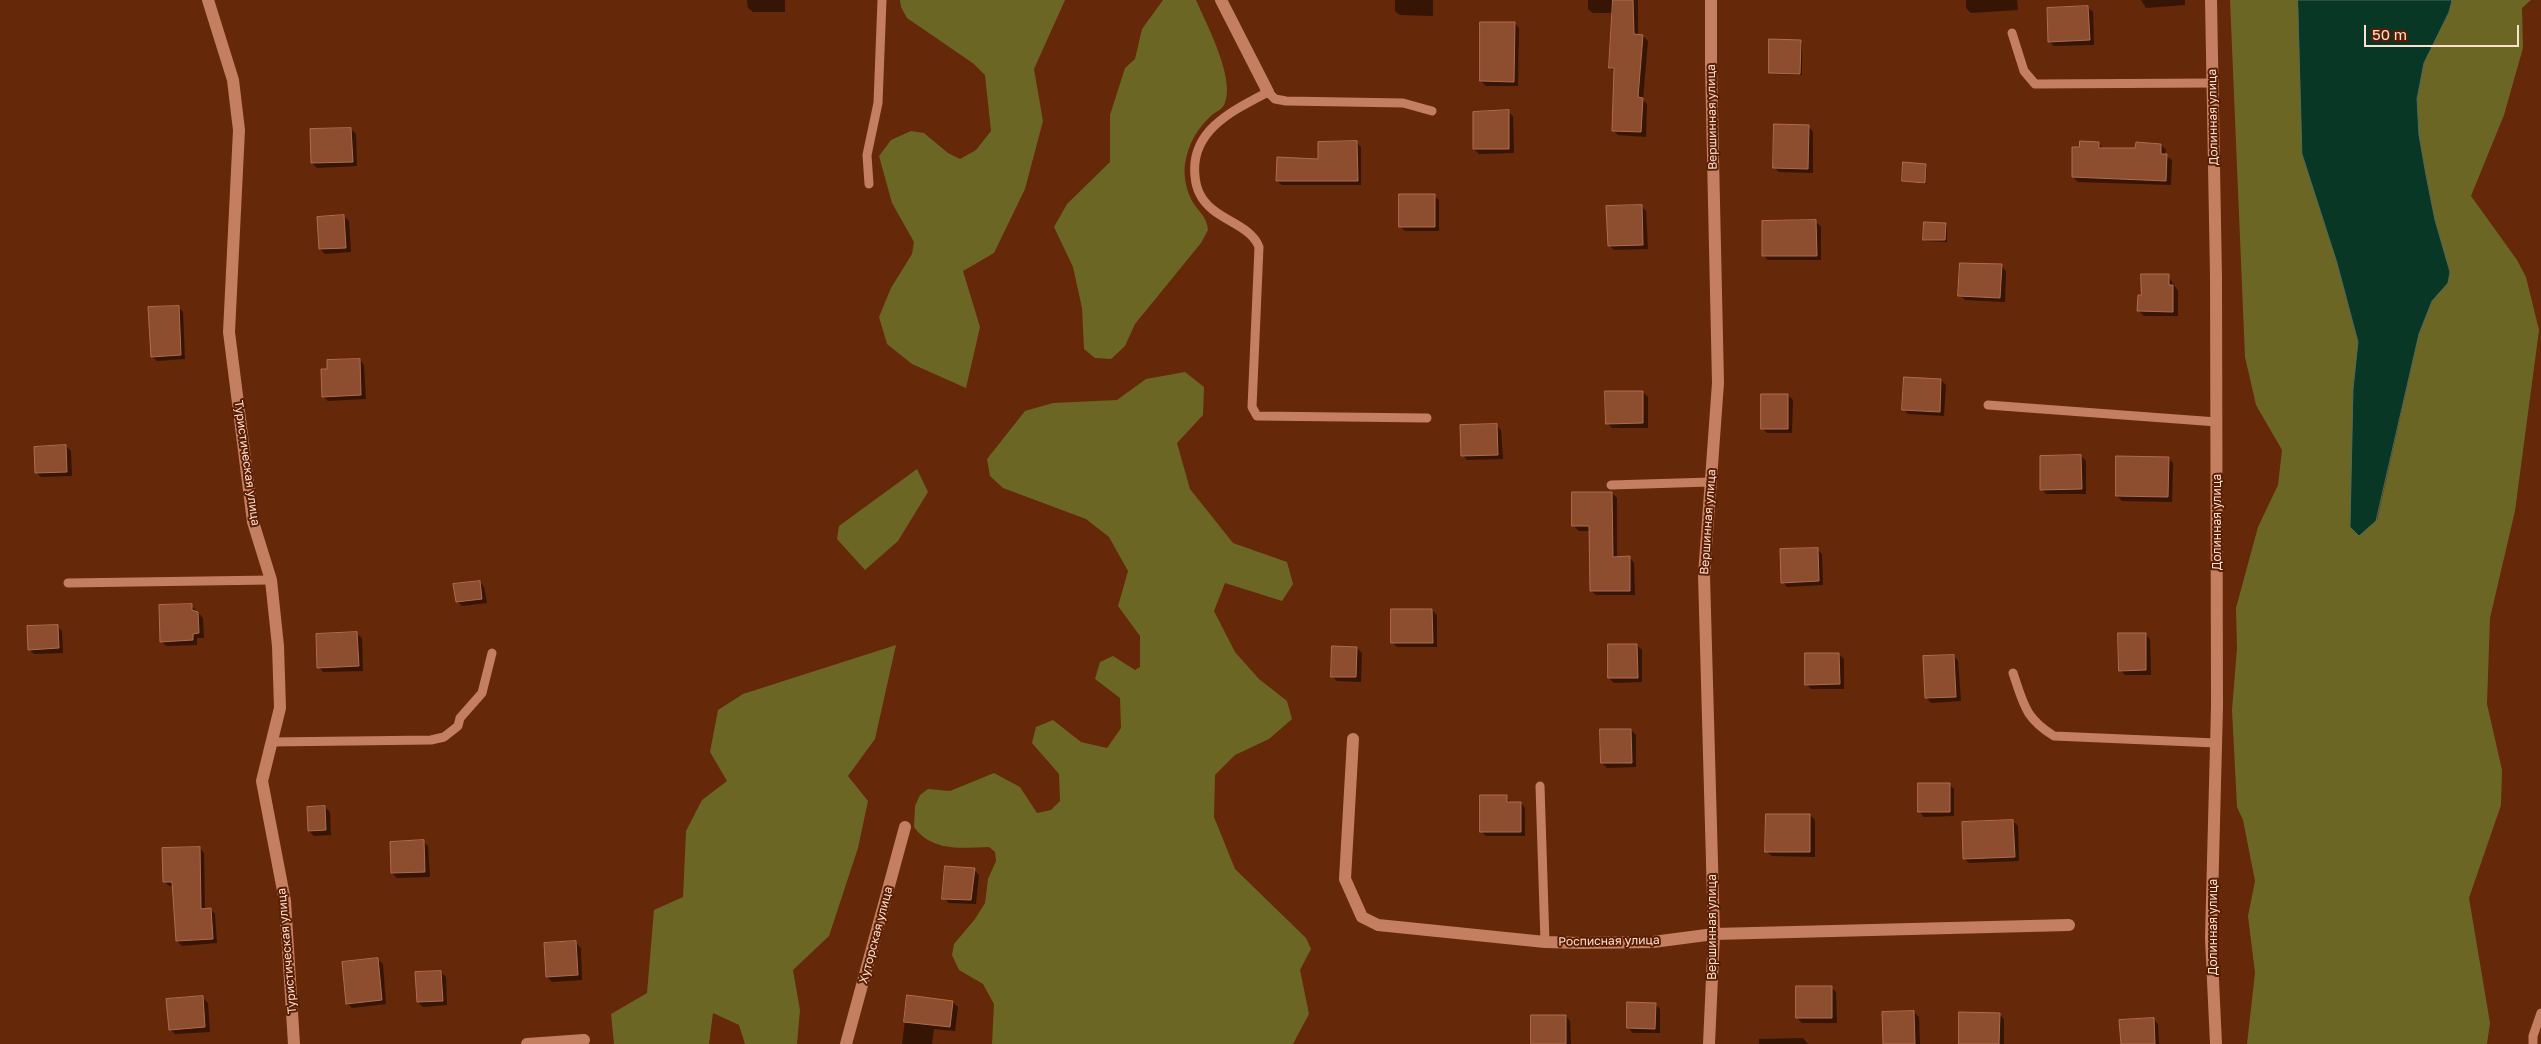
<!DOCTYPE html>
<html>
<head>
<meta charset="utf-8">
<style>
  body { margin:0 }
  #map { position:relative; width:2541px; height:1044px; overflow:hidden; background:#652808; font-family:"Golos Text",sans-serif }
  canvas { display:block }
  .scale { position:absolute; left:2364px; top:25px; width:155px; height:22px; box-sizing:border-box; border:2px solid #fedfd2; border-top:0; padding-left:6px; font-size:15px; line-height:18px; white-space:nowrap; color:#fedfd2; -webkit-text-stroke:4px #591d00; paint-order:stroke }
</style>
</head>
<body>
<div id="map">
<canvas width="2541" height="1044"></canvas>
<div class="scale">50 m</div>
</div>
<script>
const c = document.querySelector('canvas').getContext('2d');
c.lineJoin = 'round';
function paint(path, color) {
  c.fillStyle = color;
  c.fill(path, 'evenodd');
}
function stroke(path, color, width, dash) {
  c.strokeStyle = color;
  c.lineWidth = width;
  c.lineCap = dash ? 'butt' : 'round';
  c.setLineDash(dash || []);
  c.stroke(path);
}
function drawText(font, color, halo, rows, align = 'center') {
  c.font = font + ' "Golos Text",sans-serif';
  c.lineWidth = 4;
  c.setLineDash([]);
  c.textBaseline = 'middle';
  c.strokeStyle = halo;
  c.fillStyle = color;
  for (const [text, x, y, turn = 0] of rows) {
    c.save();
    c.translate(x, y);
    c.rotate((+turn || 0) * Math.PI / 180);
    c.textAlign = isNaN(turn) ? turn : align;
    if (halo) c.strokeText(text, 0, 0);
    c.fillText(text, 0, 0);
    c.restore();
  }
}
const forest = new Path2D(`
  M 900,0 L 1065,0 L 1034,69 L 1043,121 L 1025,189 L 994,253 L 963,271 L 980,327 L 966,388 L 912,364 L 887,344 L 879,317 L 891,288 L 912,254 L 914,242 L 892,203 L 879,156 L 891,140 L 911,131 L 924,133 L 948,153 L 960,159 L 976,150 L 991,131 L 985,75 L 974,64 L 907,18 L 901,7 Z
  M 1163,0 L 1196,0 C 1206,23 1237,81 1224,105 C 1222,109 1216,112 1212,115 C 1198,127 1188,144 1185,164 C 1183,176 1187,194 1194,204 C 1201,214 1207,218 1208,230 L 1201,243 L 1135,324 L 1125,346 L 1111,359 L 1095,358 L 1084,349 L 1082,308 L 1073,267 L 1054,227 L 1067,204 L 1110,162 L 1110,115 L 1125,68 L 1135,59 L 1142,29 Z
  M 2230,0 L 2298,0 L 2302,154 L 2337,263 L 2358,342 L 2353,389 L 2377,521 L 2419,334 L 2432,301 L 2448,283 L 2450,272 L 2435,220 L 2426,175 L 2419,135 L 2417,98 L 2424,63 L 2449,12 L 2452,0 L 2531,0 L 2522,8 L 2523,48 L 2504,115 L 2471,196 L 2517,260 L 2526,277 L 2539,330 L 2515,511 L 2490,618 L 2487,704 L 2502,770 L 2501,805 L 2469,898 L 2490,1023 L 2487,1044 L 2247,1044 L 2255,973 L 2248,916 L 2255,881 L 2243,820 L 2237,807 L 2232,710 L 2237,648 L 2236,608 L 2258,527 L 2278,485 L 2282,450 L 2256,405 L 2245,357 Z
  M 1185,372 L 1204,387 L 1203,415 L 1177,443 L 1190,489 L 1233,543 L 1287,562 L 1293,584 L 1282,601 L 1225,583 L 1214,611 L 1235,652 L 1259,679 L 1287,701 L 1292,719 L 1269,739 L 1235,755 L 1215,775 L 1214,817 L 1235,869 L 1306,938 L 1311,949 L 1300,970 L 1309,1014 L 1293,1044 L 992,1044 L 994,1004 L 983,984 L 959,970 L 952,955 L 954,944 L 975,919 L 985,903 L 988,879 L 996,861 L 995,852 L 989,847 C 962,848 932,852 914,827 L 915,806 L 920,795 L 928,789 L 950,791 L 994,773 L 1020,787 L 1037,813 L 1051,810 L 1060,801 L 1059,774 L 1032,743 L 1036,727 L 1053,720 L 1081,742 L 1107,748 L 1121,728 L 1120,698 L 1095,679 L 1100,662 L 1113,656 L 1135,670 L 1140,667 L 1140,636 L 1118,606 L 1128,571 L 1109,537 L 1086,519 L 1003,488 L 990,476 L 987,459 L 1025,411 L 1053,403 L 1117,400 L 1146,379 Z
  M 917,469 L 928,492 L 898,541 L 865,570 L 837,539 L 839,526 Z
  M 896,645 L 875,739 L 848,776 L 868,801 L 858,848 L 829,936 L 793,970 L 800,1010 L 797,1044 L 745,1044 L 739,1025 L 713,1013 L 709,1044 L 614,1044 L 611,1014 L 647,993 L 654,910 L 683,897 L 686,831 L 702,800 L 727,781 L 710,752 L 718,710 L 743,694 Z`);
const water = new Path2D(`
  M 2298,0 L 2452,0 L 2449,12 L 2424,63 L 2417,99 L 2419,135 L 2426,175 L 2435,220 L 2450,272 L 2448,283 L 2432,301 L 2419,334 L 2376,521 L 2359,536 L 2350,527 L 2353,389 L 2358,342 L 2337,263 L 2302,154 Z`);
const shadow = new Path2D(`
  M 747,0 L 785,0 L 785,12 L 753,12 L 748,8 Z
  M 1395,0 L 1433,0 L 1433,16 L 1400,15 L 1395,11 Z
  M 1588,0 L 1638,0 L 1638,36 L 1643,36 L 1648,41 L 1643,100 L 1647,104 L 1646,137 L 1618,135 L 1613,130 L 1615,72 L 1610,68 L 1613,13 L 1593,13 L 1588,9 Z
  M 1966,0 L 2017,0 L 2018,10 L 1971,13 L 1966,8 Z
  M 2141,0 L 2185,0 L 2185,5 L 2146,8 Z
  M 2088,8 L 2093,12 L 2094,45 L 2054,46 L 2050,42 Z
  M 1514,23 L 1519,28 L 1518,86 L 1486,86 L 1481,81 Z
  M 1800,41 L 1802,44 L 1802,75 L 1773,74 L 1771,72 Z
  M 1508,112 L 1513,116 L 1514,153 L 1479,154 L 1474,149 Z
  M 1809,127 L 1813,132 L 1813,173 L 1779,172 L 1774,167 Z
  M 351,129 L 356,134 L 357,166 L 317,168 L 312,163 Z
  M 1357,143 L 1361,147 L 1361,185 L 1282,185 L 1277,181 Z
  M 2099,143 L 2103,149 L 2137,150 L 2161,145 L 2166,150 L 2165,155 L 2172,160 L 2171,185 L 2078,182 L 2073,177 Z
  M 1925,165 L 1927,167 L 1926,184 L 1904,181 Z
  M 1434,196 L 1439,200 L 1439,231 L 1405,231 L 1400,226 Z
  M 1641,206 L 1646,211 L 1648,249 L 1614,250 L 1609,245 Z
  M 344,216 L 349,221 L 351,252 L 325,254 L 320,249 Z
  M 1816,222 L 1821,227 L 1821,260 L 1768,260 L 1763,255 Z
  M 1945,224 L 1947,226 L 1947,242 L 1926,241 L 1924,239 Z
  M 2001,266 L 2006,271 L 2005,302 L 1965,300 L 1960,295 Z
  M 2168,276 L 2178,291 L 2178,316 L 2144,316 L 2139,311 L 2143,296 Z
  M 178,307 L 183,312 L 185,359 L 157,361 L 152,356 Z
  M 360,360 L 364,365 L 366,399 L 328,401 L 323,396 Z
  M 1941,380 L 1946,385 L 1944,416 L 1908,414 L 1903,409 Z
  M 1643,392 L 1648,397 L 1648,428 L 1612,428 L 1607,423 Z
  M 1788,395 L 1793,400 L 1792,433 L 1767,433 L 1762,428 Z
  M 1496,425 L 1501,430 L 1503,459 L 1467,460 L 1463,455 Z
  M 66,446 L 71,451 L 72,476 L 41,477 L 36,472 Z
  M 2081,456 L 2086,461 L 2086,494 L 2046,494 L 2042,489 Z
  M 2168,458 L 2173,463 L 2172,502 L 2122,501 L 2117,496 Z
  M 1612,493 L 1617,498 L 1617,558 L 1630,558 L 1634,563 L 1635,595 L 1596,595 L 1591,591 L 1591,531 L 1579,531 L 1574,526 Z
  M 1817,549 L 1822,554 L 1823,585 L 1787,587 L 1783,582 Z
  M 480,582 L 484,587 L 487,603 L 462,606 L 457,601 Z
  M 191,605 L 203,618 L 204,638 L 197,638 L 197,645 L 166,646 L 162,641 Z
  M 1432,610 L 1437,615 L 1437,647 L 1397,647 L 1392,642 Z
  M 57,626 L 62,631 L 63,653 L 34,654 L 29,649 Z
  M 357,634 L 362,638 L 363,671 L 323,672 L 319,667 Z
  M 2145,634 L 2150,639 L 2151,675 L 2125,675 L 2120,670 Z
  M 1637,645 L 1642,650 L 1642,682 L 1614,683 L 1609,678 Z
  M 1357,648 L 1362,653 L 1361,682 L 1337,681 L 1332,676 Z
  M 1839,654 L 1844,659 L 1844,689 L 1811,689 L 1806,684 Z
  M 1954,656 L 1958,661 L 1961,701 L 1931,703 L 1927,698 Z
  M 1631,730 L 1636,735 L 1636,767 L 1607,768 L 1602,763 Z
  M 1949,784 L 1954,789 L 1954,816 L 1924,817 L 1920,812 Z
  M 1506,797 L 1511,803 L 1521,803 L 1525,808 L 1525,836 L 1486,836 L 1481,831 Z
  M 325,807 L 330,812 L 331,835 L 314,836 L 309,831 Z
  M 1810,815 L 1815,820 L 1815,857 L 1772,856 L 1767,852 Z
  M 2013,821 L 2018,826 L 2019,861 L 1969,863 L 1964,858 Z
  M 423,841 L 428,846 L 430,877 L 397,878 L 392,873 Z
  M 200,848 L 204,853 L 205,910 L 210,909 L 215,914 L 217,943 L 182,946 L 177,941 L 174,886 L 169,886 L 164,881 Z
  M 974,870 L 979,875 L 976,904 L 949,903 L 944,898 Z
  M 576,943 L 581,948 L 582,980 L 552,982 L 547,977 Z
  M 378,960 L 383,964 L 386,1004 L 352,1008 L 347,1003 Z
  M 441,972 L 446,977 L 447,1005 L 423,1007 L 418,1002 Z
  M 1831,987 L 1836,992 L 1837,1023 L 1802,1023 L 1797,1018 Z
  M 908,997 L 953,1002 L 958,1007 L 955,1031 L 934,1029 L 932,1044 L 902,1044 Z
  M 203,998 L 208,1003 L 210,1032 L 175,1034 L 170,1029 Z
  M 1655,1004 L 1660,1009 L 1660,1033 L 1633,1033 L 1628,1028 Z
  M 1914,1012 L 1919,1017 L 1920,1044 L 1885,1044 Z
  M 1999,1014 L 2004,1019 L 2004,1044 L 1960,1044 Z
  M 1566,1016 L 1570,1021 L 1571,1044 L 1533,1044 Z
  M 2153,1019 L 2158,1024 L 2159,1044 L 2122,1044 Z
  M 1803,1038 L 1808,1044 L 1759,1044 L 1759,1039 Z`);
const building = new Path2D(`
  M 1613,0 L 1633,0 L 1634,34 L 1643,35 L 1638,97 L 1643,98 L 1641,132 L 1612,131 L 1614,68 L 1609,68 Z
  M 2088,6 L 2090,40 L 2048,42 L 2047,8 Z
  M 1480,22 L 1515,22 L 1514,82 L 1480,81 Z
  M 1769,39 L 1801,40 L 1800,74 L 1769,73 Z
  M 1509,110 L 1509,149 L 1473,149 L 1473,112 Z
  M 1774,124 L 1809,125 L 1808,169 L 1773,168 Z
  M 351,128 L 353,162 L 311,163 L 310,129 Z
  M 1357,141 L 1358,181 L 1276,181 L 1277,157 L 1318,159 L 1318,142 Z
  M 2080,141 L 2099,142 L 2099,148 L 2135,148 L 2136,142 L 2161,144 L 2161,154 L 2167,154 L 2166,181 L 2072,177 L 2072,147 L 2079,147 Z
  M 1903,162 L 1926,164 L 1925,183 L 1902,181 Z
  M 1399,194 L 1435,194 L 1435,227 L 1399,227 Z
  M 1642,205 L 1643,245 L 1608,246 L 1606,206 Z
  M 344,215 L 346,248 L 319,249 L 317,217 Z
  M 1816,220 L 1817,256 L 1762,256 L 1762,221 Z
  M 1924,222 L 1946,223 L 1945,240 L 1923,240 Z
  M 1960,263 L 2002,264 L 2000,298 L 1958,296 Z
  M 2141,274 L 2169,274 L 2169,285 L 2173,285 L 2173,312 L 2137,311 L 2138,295 L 2141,295 Z
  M 179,306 L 181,355 L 151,357 L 148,307 Z
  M 360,359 L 361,395 L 322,397 L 321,369 L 327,369 L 327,360 Z
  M 1904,377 L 1941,379 L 1940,412 L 1902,410 Z
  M 1605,391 L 1643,391 L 1643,423 L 1606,424 Z
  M 1761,394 L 1788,394 L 1788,429 L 1761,429 Z
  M 1497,424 L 1498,455 L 1461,456 L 1460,425 Z
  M 66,445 L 67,472 L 35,473 L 34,447 Z
  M 2081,455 L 2082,489 L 2040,490 L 2040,456 Z
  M 2116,456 L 2169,457 L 2168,497 L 2116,496 Z
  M 1572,492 L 1612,492 L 1613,557 L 1630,556 L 1630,591 L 1590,591 L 1589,526 L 1572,526 Z
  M 1818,548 L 1819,581 L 1781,583 L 1780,549 Z
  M 480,581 L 482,599 L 456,602 L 453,584 Z
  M 192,604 L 192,610 L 198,612 L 199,633 L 193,634 L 193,640 L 160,642 L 159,605 Z
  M 1391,609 L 1432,609 L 1433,643 L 1391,643 Z
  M 58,625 L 59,648 L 28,650 L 27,626 Z
  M 357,632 L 359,666 L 317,668 L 316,634 Z
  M 2118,633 L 2146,633 L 2146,670 L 2119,671 Z
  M 1608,644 L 1637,644 L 1638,678 L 1608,678 Z
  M 1332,646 L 1357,647 L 1356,677 L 1331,677 Z
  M 1805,653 L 1839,653 L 1840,684 L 1805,685 Z
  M 1954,655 L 1956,697 L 1925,698 L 1923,656 Z
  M 1600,729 L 1631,729 L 1632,763 L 1601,763 Z
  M 1918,783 L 1950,783 L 1950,812 L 1918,812 Z
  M 1480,795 L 1507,795 L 1507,802 L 1521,802 L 1521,832 L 1480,832 Z
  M 325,806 L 326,830 L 308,831 L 307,807 Z
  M 1766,814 L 1810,814 L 1810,852 L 1765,852 Z
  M 2013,820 L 2015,857 L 1963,859 L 1962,822 Z
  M 424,840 L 425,872 L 391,873 L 390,842 Z
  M 200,847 L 201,909 L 211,908 L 213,939 L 176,941 L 172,882 L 163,882 L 162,848 Z
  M 945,866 L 975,868 L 971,900 L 942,899 Z
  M 576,941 L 578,975 L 546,977 L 544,943 Z
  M 378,958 L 382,1000 L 346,1004 L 342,962 Z
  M 441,971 L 443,1001 L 417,1002 L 415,972 Z
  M 1796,986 L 1832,986 L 1832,1018 L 1796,1018 Z
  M 907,995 L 953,1001 L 950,1027 L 904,1022 Z
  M 203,996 L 205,1027 L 169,1030 L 166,999 Z
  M 1627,1002 L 1656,1003 L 1655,1029 L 1627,1028 Z
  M 1914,1011 L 1915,1044 L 1883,1044 L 1882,1012 Z
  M 1959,1012 L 2000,1013 L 1999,1044 L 1959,1044 Z
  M 1531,1015 L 1566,1015 L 1566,1044 L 1531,1044 Z
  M 2154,1018 L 2155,1044 L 2121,1044 L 2119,1020 Z`);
const lane = new Path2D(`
  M 2012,33 L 2024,71 L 2035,84 L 2212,83
  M 869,184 L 867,155 L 878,103 L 882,0
  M 1988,405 L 2217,422
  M 1427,418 L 1257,416 L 1252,407 L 1259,247 C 1252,228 1227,222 1212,209 C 1201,200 1196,190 1195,176 C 1190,130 1234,110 1268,92 L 1275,99 L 1286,101 L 1403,103 L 1432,111
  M 1611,485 L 1711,482
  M 68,583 L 271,580
  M 2013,673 C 2024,705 2025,718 2054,736 L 2216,743
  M 271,742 L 431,740 L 444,737 L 458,726 L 460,718 L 482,693 L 492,653
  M 1540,786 L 1545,942
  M 2533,1044 L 2533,1036 L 2541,1013`);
const street = new Path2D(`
  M 208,0 L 233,80 L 239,130 L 229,332 L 253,522 L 271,580 L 278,646 L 280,708 L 262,781 L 285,901 L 294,1044
  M 1221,0 L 1268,92
  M 2211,0 L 2216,276 L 2217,707 L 2211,938 L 2216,1044
  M 1353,739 L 1345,879 L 1362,917 L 1378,925 L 1545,942 L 1581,943 L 1653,942 L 1714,934 L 2069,925
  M 527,1044 L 584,1040
  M 846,1044 L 905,827
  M 1709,1044 L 1714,934 L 1704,575 L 1718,383 L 1711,66 L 1711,0`);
const streetNames = [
  ["Вершинная улица",1712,117,-91],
  ["Долинная улица",2213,117,-91],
  ["Туристическая улица",247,463,82],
  ["Вершинная улица",1708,522,-86],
  ["Долинная улица",2217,522,-90],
  ["Вершинная улица",1712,927,-90],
  ["Долинная улица",2213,927,-90],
  ["Хуторская улица",876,935,-75],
  ["Росписная улица",1609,941,-1],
  ["Туристическая улица",287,951,-95]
];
paint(forest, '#6c6624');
paint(water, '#083726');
stroke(water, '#52695a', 1);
paint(shadow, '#0007');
paint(building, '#8d4d2f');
stroke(building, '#b06c4f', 1);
stroke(lane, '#c47e60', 9);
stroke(street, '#c47e60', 12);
drawText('12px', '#fedfd2', '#591d00', streetNames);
</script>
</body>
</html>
